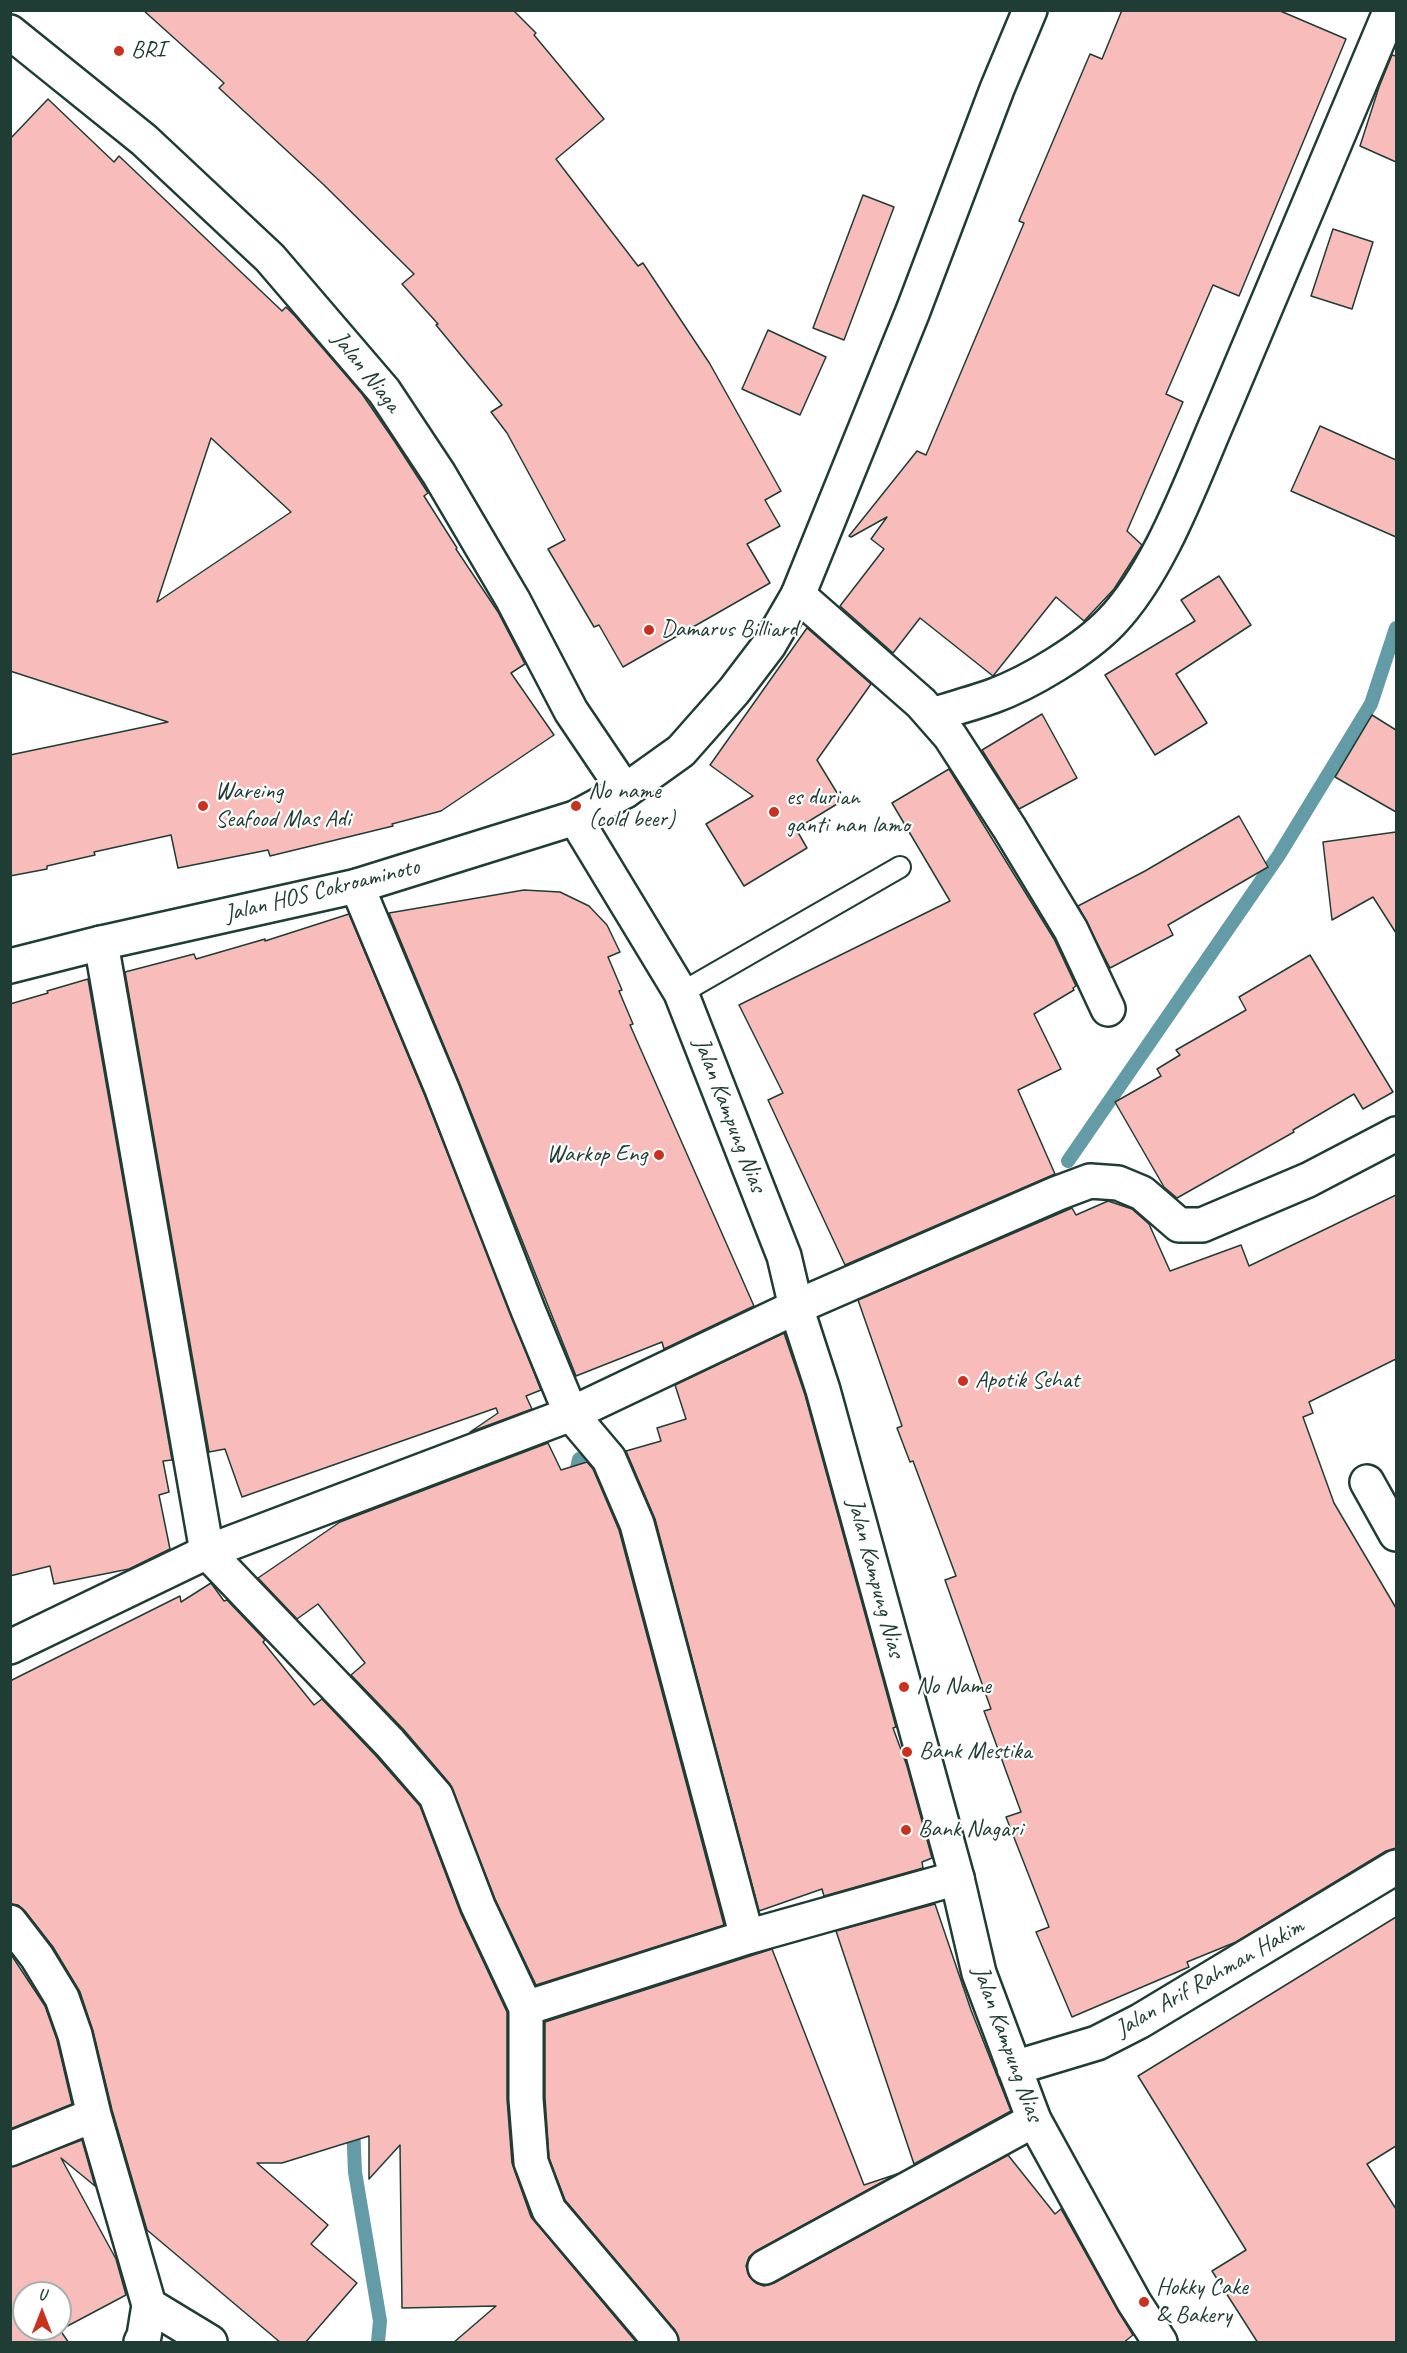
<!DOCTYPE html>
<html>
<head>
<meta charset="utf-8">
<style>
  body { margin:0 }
  #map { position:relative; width:1407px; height:2353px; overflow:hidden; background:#fff; font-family:Caveat,sans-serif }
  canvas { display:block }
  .frame { position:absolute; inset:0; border:12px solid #1f3d34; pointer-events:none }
  .north { position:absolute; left:12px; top:2281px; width:60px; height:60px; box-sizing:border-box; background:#fff; border:2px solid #a5b1ae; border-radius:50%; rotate:0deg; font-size:16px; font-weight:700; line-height:24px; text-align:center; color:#1f3d34 }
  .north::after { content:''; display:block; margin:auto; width:21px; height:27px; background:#c8321e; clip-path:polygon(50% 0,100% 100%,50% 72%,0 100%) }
</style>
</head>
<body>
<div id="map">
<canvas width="1407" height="2353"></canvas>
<div class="frame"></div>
<div class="north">U</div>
</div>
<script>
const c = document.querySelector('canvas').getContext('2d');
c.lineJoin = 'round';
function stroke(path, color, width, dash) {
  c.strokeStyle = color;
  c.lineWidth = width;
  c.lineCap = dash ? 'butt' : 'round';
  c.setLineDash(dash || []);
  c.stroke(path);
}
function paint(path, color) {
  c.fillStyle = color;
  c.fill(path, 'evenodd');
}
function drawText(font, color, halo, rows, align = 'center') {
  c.font = font + ' Caveat,sans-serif';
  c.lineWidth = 4.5;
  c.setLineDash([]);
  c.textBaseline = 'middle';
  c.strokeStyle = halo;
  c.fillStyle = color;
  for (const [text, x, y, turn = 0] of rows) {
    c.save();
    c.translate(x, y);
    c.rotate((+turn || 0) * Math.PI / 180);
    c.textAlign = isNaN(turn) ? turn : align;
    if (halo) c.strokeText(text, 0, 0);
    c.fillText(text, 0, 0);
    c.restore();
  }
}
const stream = new Path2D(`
  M 1068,1161 L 1279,855 L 1371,704 L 1396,628
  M 574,1483 L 579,1459
  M 353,2125 L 355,2172 L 380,2321 L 378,2342`);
const building = new Path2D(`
  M 143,10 L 513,10 L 536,33 L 534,35 L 604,119 L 556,159 L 638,266 L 643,263 L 710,364 L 781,491 L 765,500 L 780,526 L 747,544 L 770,583 L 623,667 L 599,625 L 594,627 L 548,549 L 565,540 L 507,433 L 491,412 L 502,405 L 436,325 L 438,324 L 402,284 L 414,274 L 324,185 L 219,88 L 224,83 Z
  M 1122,10 L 1278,10 L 1346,39 L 1239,296 L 1213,285 L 1166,394 L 1183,402 L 1127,531 L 1142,545 L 1114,589 L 1084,621 L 1056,597 L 993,676 L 920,618 L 893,653 L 840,606 L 884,549 L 871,539 L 887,517 L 851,537 L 849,536 L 917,451 L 926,455 L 1024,223 L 1019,221 L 1090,54 L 1102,59 Z
  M 1392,55 L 1396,56 L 1396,162 L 1360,146 L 1379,87 Z
  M 48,99 L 114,162 L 119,156 L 282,311 L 286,307 L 295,316 L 362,394 L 395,442 L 428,493 L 424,496 L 457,548 L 456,549 L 498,612 L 525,664 L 511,673 L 554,735 L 441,811 L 392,824 L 393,826 L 270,856 L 268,850 L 178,868 L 171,835 L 94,852 L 95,855 L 47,866 L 47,869 L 10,876 L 10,755 L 168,722 L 10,671 L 10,139 ZM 211,438 L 291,512 L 157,602 Z
  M 863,195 L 894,207 L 844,340 L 813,328 Z
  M 1333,229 L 1373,242 L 1352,309 L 1311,296 Z
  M 768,330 L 826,357 L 800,415 L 742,389 Z
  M 1320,426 L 1396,460 L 1396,537 L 1291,491 Z
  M 1219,576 L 1251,625 L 1176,674 L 1207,723 L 1155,755 L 1105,675 L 1195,621 L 1181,600 Z
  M 807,628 L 871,684 L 817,760 L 842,801 L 796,829 L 807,848 L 744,886 L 706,824 L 753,796 L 710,765 Z
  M 1042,714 L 1077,778 L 1019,809 L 982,750 Z
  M 1372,715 L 1396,730 L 1396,812 L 1335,777 Z
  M 949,769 L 1054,939 L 1076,986 L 1073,988 L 1074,990 L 1034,1014 L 1061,1069 L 1018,1090 L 1055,1174 L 845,1265 L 768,1100 L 783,1093 L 739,1005 L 950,901 L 892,803 Z
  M 1239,816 L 1268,867 L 1168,925 L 1173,935 L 1110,968 L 1078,906 L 1145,871 Z
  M 1396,832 L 1396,933 L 1373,897 L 1332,920 L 1323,842 Z
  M 524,890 L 560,892 L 589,906 L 607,925 L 620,952 L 608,957 L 622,990 L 619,991 L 633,1024 L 630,1025 L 754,1306 L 664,1349 L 662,1342 L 576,1376 L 459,1082 L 389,913 Z
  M 349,914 L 425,1096 L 541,1390 L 526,1396 L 532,1409 L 470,1432 L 498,1413 L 496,1408 L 242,1497 L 225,1449 L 209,1452 L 125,972 L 194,954 L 196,959 L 265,939 L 265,941 Z
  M 1310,955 L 1393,1092 L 1363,1109 L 1354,1094 L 1293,1130 L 1294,1132 L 1177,1198 L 1164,1187 L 1115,1102 L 1161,1076 L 1157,1069 L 1180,1055 L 1176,1050 L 1246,1010 L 1239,997 Z
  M 88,979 L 172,1460 L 163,1461 L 169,1492 L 159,1495 L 170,1549 L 129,1569 L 54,1584 L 50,1566 L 10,1576 L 10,1004 L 48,993 L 47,991 Z
  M 1396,1195 L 1396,1359 L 1309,1402 L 1313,1413 L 1303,1417 L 1334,1503 L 1396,1608 L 1396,1848 L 1386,1851 L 1236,1942 L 1187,1962 L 1189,1967 L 1072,2017 L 1036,1932 L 1049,1927 L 1006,1817 L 1021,1812 L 984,1711 L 991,1709 L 945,1580 L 956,1576 L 913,1461 L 910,1462 L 897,1428 L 902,1426 L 858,1300 L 1072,1208 L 1076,1215 L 1108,1201 L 1132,1209 L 1149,1224 L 1170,1271 L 1241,1245 L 1249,1266 Z
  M 784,1333 L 805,1395 L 896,1727 L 893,1728 L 907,1766 L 932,1858 L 922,1862 L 923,1868 L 824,1896 L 822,1889 L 759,1911 L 655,1519 L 626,1451 L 661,1441 L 657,1428 L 686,1419 L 675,1385 Z
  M 548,1443 L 561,1470 L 587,1462 L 593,1469 L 619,1530 L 724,1925 L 536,1985 L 495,1899 L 450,1784 L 404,1730 L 351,1675 L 365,1663 L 318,1604 L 297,1619 L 258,1578 L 340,1522 Z
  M 211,1583 L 224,1601 L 227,1600 L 265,1640 L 263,1642 L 314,1705 L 322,1699 L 376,1756 L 420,1806 L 461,1914 L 507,2012 L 507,2099 L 512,2163 L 531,2217 L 637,2343 L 453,2343 L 496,2306 L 402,2308 L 400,2145 L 369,2179 L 369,2136 L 282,2163 L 257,2163 L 328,2225 L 311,2244 L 357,2283 L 305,2343 L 281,2343 L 147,2230 L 112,2110 L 93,2031 L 80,1992 L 53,1947 L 25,1911 L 18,1905 L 10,1904 L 10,1681 L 180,1596 L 181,1602 Z
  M 935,1904 L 971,2010 L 1011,2111 L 914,2164 L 836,1931 Z
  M 1396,1917 L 1396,2146 L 1367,2164 L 1396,2209 L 1396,2343 L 1258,2343 L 1212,2271 L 1246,2250 L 1138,2076 Z
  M 772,1949 L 864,2185 L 897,2174 L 756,2251 L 749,2257 L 746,2266 L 749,2276 L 756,2283 L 764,2286 L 774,2283 L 1008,2155 L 1055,2214 L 1061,2209 L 1118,2311 L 1133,2335 L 1123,2343 L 679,2343 L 675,2330 L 565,2200 L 549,2158 L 545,2098 L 545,2022 Z
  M 10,1953 L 45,2006 L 57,2040 L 72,2104 L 10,2129 Z
  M 82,2140 L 95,2186 L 61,2158 L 116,2259 L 126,2295 L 60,2330 L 69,2343 L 10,2343 L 10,2167 ZM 24,2293 L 60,2293 L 60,2329 L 24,2329 Z`);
const lane = new Path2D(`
  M 681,993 L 900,867`);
const street = new Path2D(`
  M 798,595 L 921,703 L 950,736 L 1010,829 L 1071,930 L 1108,1009
  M 932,715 C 952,709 973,703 993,696 C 1029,683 1084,650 1111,622 C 1161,570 1193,477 1222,411 C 1278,280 1333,149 1387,19
  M 357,886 L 442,1089 L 528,1310 L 571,1414 L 609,1459 L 637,1524 L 747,1937
  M 101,943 L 207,1552 L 390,1743 L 436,1796 L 478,1906 L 526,2008 L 526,2099 L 531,2162 L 549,2210 L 661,2342
  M 1367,1482 L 1396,1534
  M 10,1647 L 207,1552 L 571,1414 L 796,1307 L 1058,1193 L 1090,1181 L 1118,1183 L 1142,1193 L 1179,1225 L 1202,1225 L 1308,1180 L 1396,1134
  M 10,1922 L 37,1957 L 62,1998 L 75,2035 L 94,2115 L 149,2305 L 144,2336 L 141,2342
  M 526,2008 L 747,1937 L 957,1878
  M 10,2149 L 94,2115
  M 765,2267 L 1034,2120
  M 149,2305 L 210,2342`);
const secondary = new Path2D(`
  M 10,32 L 144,140 L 270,258 L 384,391 L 439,474 L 513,600 L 571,711 L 625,791
  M 575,818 L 681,993 L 784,1256 L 796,1307 L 823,1390 L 957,1878 L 979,1973 L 1034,2120 L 1134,2302 L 1160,2342
  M 1014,2068 L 1097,2043 L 1140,2021 L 1396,1867`);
const primary = new Path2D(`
  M 10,966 L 101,943 L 357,886 L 575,818 L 625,791 L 681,751 L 734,691 L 769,645 L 798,595 L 913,311 L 997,89 L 1030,10`);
const markers = [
  [119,51,6,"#c8321e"],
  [649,630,6,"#c8321e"],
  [203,806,6,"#c8321e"],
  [576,806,6,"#c8321e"],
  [774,812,6,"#c8321e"],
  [659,1155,6,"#c8321e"],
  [963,1381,6,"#c8321e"],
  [904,1687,6,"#c8321e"],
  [907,1752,6,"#c8321e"],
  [906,1830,6,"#c8321e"],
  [1144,2302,6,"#c8321e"]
];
const poiNames = [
  ["BRI",131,51],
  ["Damarus Billiard",661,630],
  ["Wareing",215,792],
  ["Seafood Mas Adi",215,820],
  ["No name",588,792],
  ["(cold beer)",588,820],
  ["es durian",786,798],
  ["ganti nan lamo",786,826],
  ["Warkop Eng",647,1155,"right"],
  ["Apotik Sehat",975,1381],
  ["No Name",916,1687],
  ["Bank Mestika",919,1752],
  ["Bank Nagari",918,1830],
  ["Hokky Cake",1156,2288],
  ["& Bakery",1156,2316]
];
const streetNames = [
  ["Jalan Niaga",366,372,52],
  ["Jalan HOS Cokroaminoto",322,891,-14],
  ["Jalan Kampung Nias",729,1115,69],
  ["Jalan Kampung Nias",875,1578,75],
  ["Jalan Arif Rahman Hakim",1210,1978,-30],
  ["Jalan Kampung Nias",1007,2044,70]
];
stroke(stream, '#639ca6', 14);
paint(building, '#f8bcba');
stroke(building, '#1f3d34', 1.5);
stroke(lane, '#1f3d34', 24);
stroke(street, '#1f3d34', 38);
stroke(secondary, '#1f3d34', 38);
stroke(primary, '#1f3d34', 38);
stroke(lane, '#fff', 20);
stroke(street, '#fff', 33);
stroke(secondary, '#fff', 33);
stroke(primary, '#fff', 33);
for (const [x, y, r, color] of markers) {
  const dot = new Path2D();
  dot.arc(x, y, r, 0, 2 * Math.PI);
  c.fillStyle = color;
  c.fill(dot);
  stroke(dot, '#fff', 2);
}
drawText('24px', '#1f3d34', '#fff', poiNames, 'left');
drawText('24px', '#1f3d34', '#fff', streetNames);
</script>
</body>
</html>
